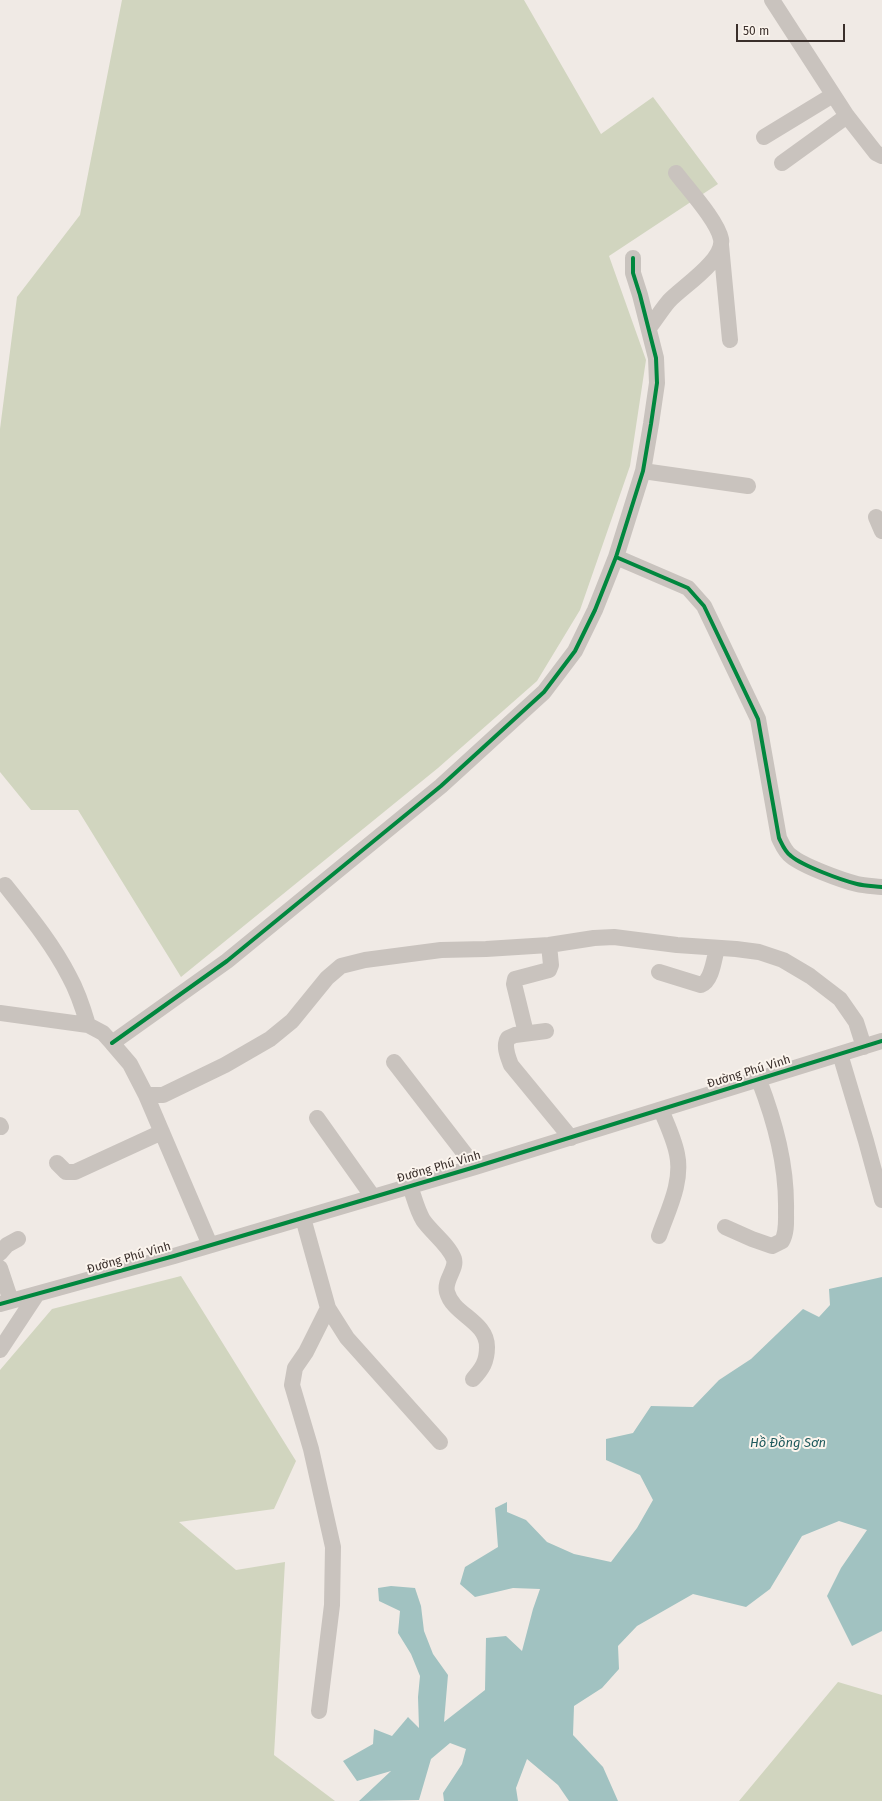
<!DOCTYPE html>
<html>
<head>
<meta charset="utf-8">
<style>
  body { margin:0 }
  #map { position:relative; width:882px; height:1801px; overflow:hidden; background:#f0eae5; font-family:"Fira Sans",sans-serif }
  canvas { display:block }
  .scale { position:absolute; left:736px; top:24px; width:109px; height:18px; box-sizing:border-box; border:2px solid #3a2f2b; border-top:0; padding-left:5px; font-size:12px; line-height:14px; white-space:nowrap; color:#3a2f2b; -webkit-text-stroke:3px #fbf4ed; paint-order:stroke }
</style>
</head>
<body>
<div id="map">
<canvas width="882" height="1801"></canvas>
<div class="scale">50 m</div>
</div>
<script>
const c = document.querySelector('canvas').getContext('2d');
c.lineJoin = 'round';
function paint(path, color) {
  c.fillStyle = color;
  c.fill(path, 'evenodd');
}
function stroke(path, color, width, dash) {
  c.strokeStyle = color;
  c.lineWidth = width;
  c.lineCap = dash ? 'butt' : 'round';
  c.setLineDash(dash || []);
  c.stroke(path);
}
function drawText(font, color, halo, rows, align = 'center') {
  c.font = font + ' "Fira Sans",sans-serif';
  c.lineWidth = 4;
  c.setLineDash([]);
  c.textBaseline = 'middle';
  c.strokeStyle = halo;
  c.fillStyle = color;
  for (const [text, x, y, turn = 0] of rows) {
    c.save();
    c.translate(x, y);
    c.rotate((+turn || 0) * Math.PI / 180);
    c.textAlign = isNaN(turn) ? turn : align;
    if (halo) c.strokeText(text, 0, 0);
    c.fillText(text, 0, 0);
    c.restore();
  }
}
const green = new Path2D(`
  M 122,0 L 524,0 L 601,134 L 653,97 L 718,184 L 609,256 L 646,360 L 630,466 L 580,610 L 537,681 L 438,768 L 181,977 L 78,810 L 31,810 L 0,772 L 0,429 L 17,297 L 80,215 Z
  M 181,1276 L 296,1461 L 274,1509 L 179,1522 L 236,1570 L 285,1562 L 274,1755 L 335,1801 L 0,1801 L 0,1370 L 52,1309 Z
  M 838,1682 L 882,1695 L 882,1801 L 739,1801 Z`);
const water = new Path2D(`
  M 882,1277 L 882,1631 L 852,1646 L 827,1596 L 841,1568 L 867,1530 L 839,1521 L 802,1536 L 770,1589 L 746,1607 L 693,1594 L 637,1626 L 618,1646 L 619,1669 L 602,1688 L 574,1706 L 573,1735 L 603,1767 L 618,1801 L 569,1801 L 558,1785 L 527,1759 L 516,1788 L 518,1801 L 444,1801 L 443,1793 L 462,1764 L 466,1749 L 450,1743 L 431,1759 L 419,1800 L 359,1801 L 391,1771 L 357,1781 L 343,1761 L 373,1744 L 374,1729 L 392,1736 L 408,1717 L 419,1728 L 418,1697 L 420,1676 L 411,1654 L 398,1633 L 400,1611 L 379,1601 L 378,1588 L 391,1586 L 415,1588 L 421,1606 L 424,1631 L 433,1654 L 448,1675 L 444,1722 L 485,1690 L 486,1638 L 506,1636 L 522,1651 L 533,1609 L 540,1589 L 513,1588 L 475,1597 L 460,1584 L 465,1567 L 498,1547 L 495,1508 L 507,1502 L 507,1512 L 526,1520 L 547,1542 L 574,1554 L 611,1562 L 637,1528 L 653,1500 L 640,1475 L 606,1460 L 606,1439 L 633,1433 L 651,1406 L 693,1407 L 719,1380 L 751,1359 L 803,1309 L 819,1317 L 830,1305 L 829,1289 Z`);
const street = new Path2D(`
  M 772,0 L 847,116 L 876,153 L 882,156
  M 764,137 L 833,95
  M 782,163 L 847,116
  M 721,245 L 730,340
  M 649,328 C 656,319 662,309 669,301 C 682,287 725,260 721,239 C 717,220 688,189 676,173
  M 643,471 L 748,486
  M 876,517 L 882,531
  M 616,557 L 688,588 L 704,606 L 758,719 L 779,838 C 782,844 785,852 791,856 C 803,866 841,880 857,884 C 865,886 874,886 882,887
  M 5,885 C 28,914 52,943 69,976 C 78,992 83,1008 88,1025
  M 659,972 L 701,985 C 712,981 714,959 717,948
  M 0,1013 L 88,1025 L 103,1033 L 112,1043 L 130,1064 L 146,1095 L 210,1245
  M 546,1031 L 515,1035 L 508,1038 C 503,1046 508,1057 511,1065 L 571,1138
  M 526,1033 L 514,984 L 515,979 L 549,970 L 551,965 L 549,945
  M 112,1043 L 227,961 L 441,786 L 544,692 L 575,651 L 595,610 L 616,557 L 643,471 L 651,424 L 657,383 L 656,358 L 640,295 L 633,273 L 633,258
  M 840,1054 L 866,1141 L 882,1200
  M 394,1062 L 475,1167
  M 146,1095 L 163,1095 L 225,1065 L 270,1039 L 292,1021 L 327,978 L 341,966 L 365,960 L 441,950 L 486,949 L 549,945 L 594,938 L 614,937 L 677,945 L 736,949 L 759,952 L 783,960 L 810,976 L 840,999 L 856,1022 L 864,1047
  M 317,1118 L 373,1197
  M 0,1125 L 1,1127
  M 57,1163 L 66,1172 L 75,1172 L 162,1132
  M 410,1186 C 414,1197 417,1210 423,1220 C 431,1232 449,1245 454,1259 C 457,1269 444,1280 447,1292 C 453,1315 487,1321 487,1347 C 487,1362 482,1369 473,1379
  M 303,1218 L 328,1308 L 347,1338 L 440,1442
  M 725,1227 L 752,1239 L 772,1246 L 782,1241 C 787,1232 786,1221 786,1211 C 787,1165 775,1122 759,1080
  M 659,1236 C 668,1210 683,1182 677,1154 C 674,1139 667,1124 661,1110
  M 0,1253 L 7,1245 L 18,1239
  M 0,1268 L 11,1301
  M 0,1304 L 174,1256 L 475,1167 L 882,1041
  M 0,1350 L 37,1294
  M 319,1711 L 332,1605 L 333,1547 L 311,1449 L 292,1385 L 295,1368 L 306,1352 L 328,1308`);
const cycleway = new Path2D(`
  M 616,557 L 688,588 L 704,606 L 758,719 L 779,838 C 782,844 785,852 791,856 C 803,866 841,880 857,884 C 865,886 874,886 882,887
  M 112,1043 L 227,961 L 441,786 L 544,692 L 575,651 L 595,610 L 616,557 L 643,471 L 651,424 L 657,383 L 656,358 L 640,295 L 633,273 L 633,258
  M 0,1304 L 174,1256 L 475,1167 L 882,1041`);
const streetNames = [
  ["Đường Phú Vinh",749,1072,-17],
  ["Đường Phú Vinh",439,1167,-16],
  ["Đường Phú Vinh",129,1258,-16]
];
const waterNames = [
  ["Hồ Đồng Sơn",788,1443]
];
paint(green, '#d1d5bf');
paint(water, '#a1c2c1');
stroke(street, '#c9c3be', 16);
stroke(cycleway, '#00873e', 4);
drawText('12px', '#3a2f2b', '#fbf4ed', streetNames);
drawText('italic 13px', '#1f5a5d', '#fbf4ed', waterNames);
</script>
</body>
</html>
